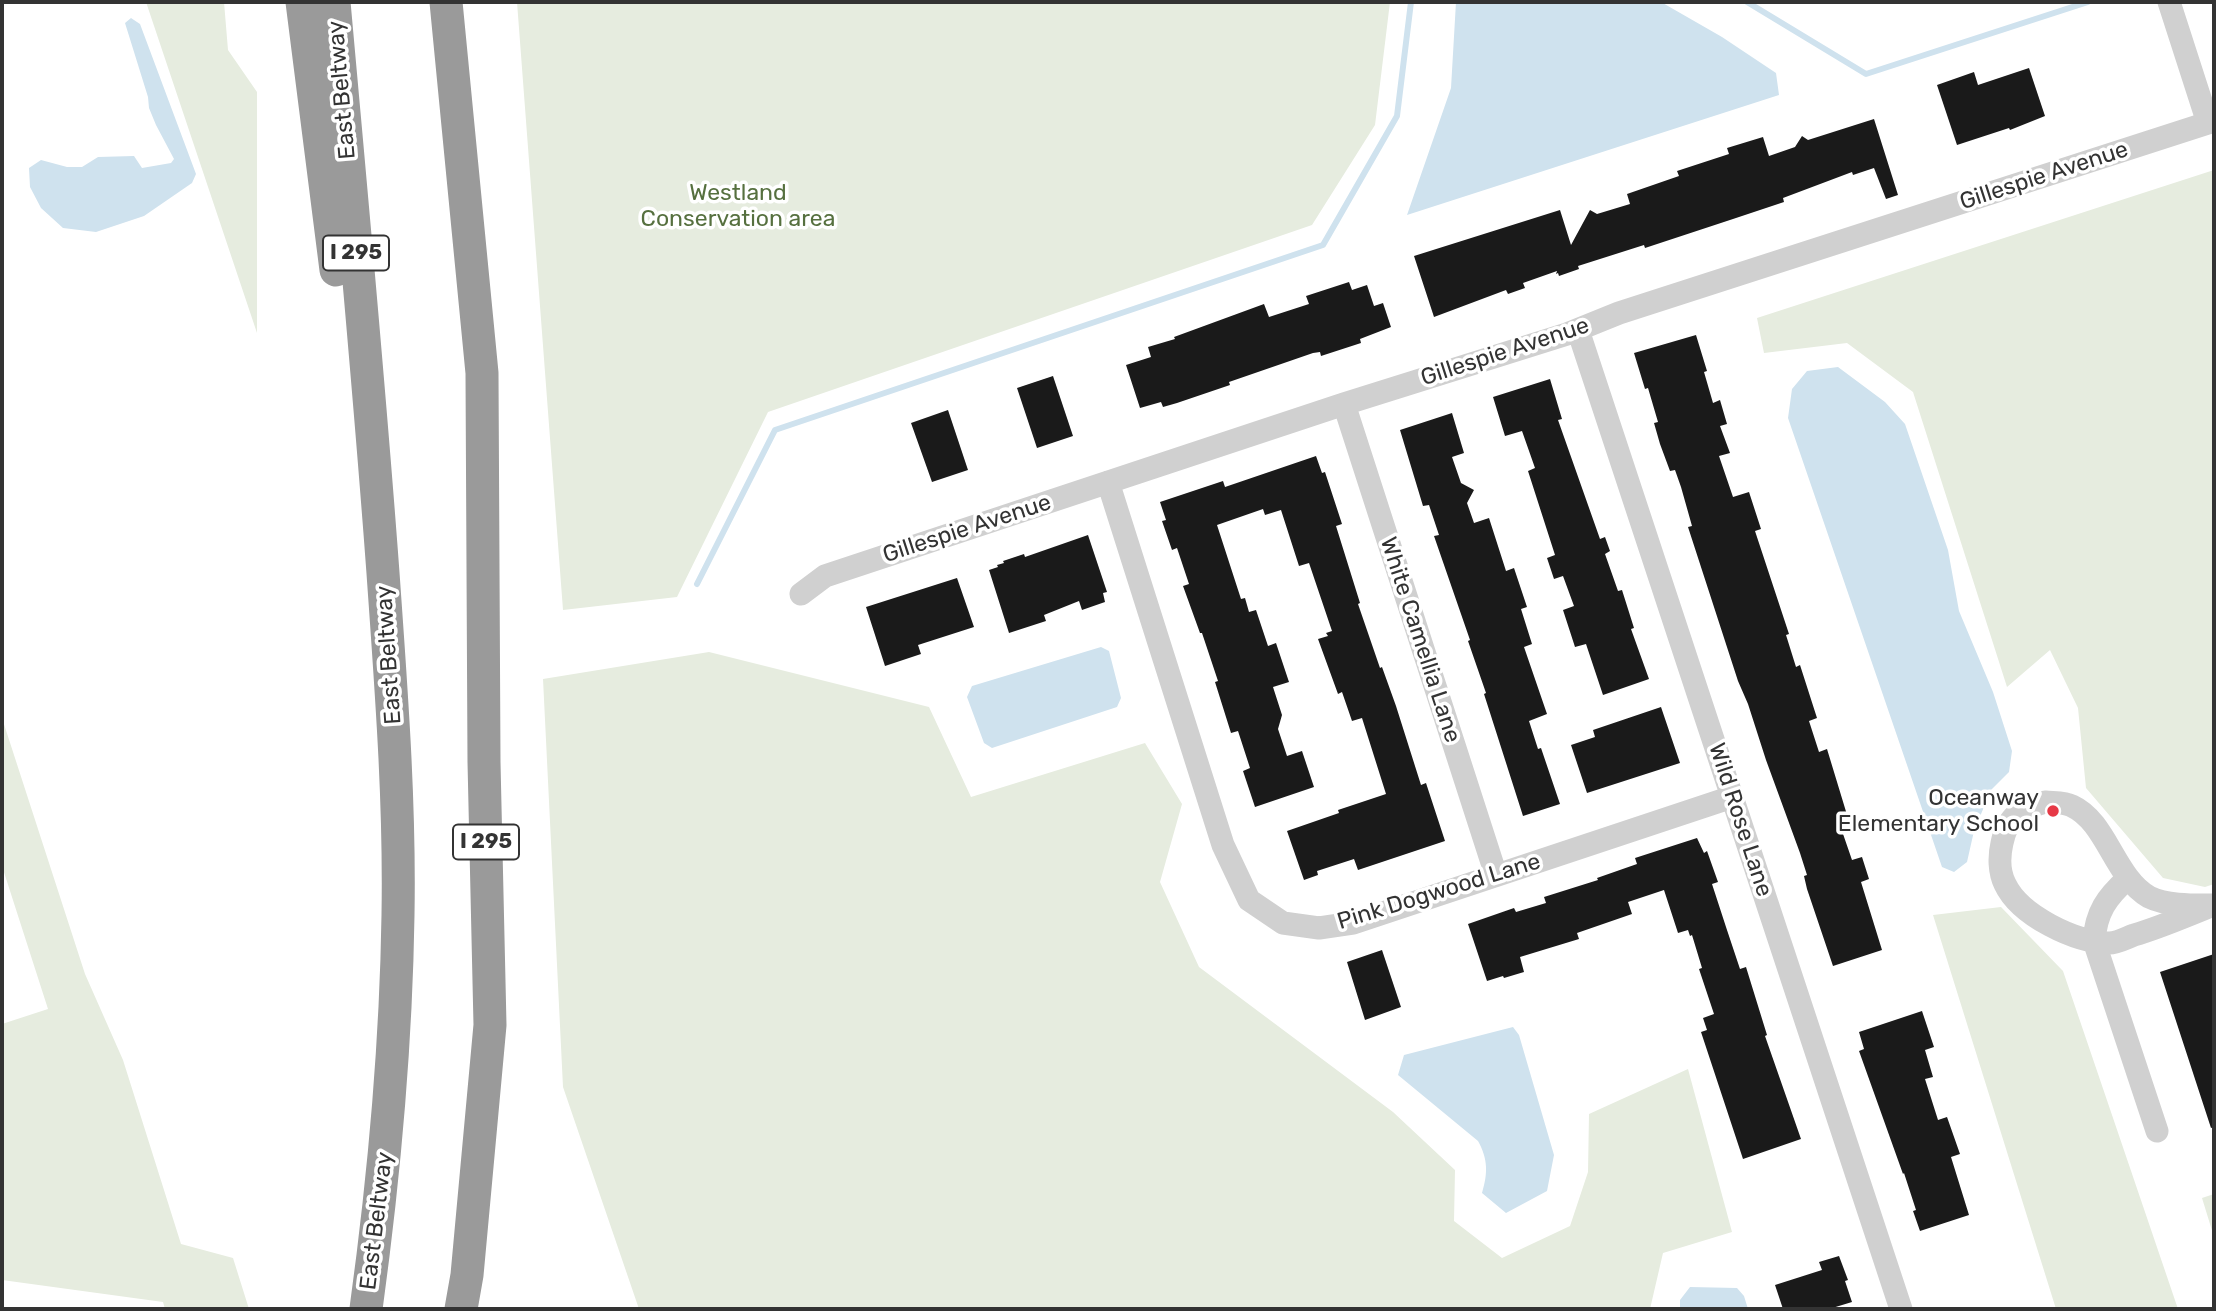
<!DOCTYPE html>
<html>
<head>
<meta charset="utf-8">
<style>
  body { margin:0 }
  #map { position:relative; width:2216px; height:1311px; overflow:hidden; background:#fff; font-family:Rubik,sans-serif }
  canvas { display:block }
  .frame { position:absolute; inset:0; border:4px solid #333; pointer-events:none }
</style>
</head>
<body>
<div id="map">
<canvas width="2216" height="1311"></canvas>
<div class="frame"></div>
</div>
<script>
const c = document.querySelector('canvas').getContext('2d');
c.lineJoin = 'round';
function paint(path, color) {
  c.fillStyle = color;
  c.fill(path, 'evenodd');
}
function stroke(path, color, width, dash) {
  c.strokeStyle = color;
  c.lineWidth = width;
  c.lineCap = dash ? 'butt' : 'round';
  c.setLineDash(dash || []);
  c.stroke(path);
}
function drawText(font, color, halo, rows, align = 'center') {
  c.font = font + ' Rubik,sans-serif';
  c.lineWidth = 7;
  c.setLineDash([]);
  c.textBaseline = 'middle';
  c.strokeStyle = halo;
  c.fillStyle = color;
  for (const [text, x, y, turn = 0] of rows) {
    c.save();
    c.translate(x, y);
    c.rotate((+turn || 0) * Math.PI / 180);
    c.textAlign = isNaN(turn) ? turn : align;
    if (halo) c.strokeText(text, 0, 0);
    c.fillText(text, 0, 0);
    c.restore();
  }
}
const green = new Path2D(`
  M 146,2 L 224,2 L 228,50 L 257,92 L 257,333 Z
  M 517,2 L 1390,2 L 1375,125 L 1312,225 L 768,412 L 677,597 L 563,610 Z
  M 2214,170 L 2214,884 L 2205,887 L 2163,878 L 2086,788 L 2078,708 L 2050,650 L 2007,687 L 1913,392 L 1847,343 L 1764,353 L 1757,318 Z
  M 709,652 L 929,707 L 971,797 L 1145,743 L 1182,804 L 1160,882 L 1199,967 L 1393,1112 L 1455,1170 L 1454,1221 L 1502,1258 L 1570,1226 L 1588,1172 L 1589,1114 L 1688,1069 L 1732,1232 L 1663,1253 L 1650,1309 L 639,1309 L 563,1087 L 543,679 Z
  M 2,718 L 85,974 L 123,1060 L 181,1244 L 233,1258 L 249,1309 L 165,1309 L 163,1302 L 2,1280 L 2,1024 L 48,1009 L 2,866 Z
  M 2001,907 L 2063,971 L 2178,1309 L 2056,1309 L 1933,915 Z
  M 2214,1194 L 2214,1237 L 2202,1198 Z`);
const water = new Path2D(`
  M 1456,2 L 1661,2 L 1722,37 L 1776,73 L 1779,95 L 1407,215 L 1451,88 Z
  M 131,18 L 140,24 L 196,174 L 192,183 L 144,216 L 96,232 L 63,228 L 41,208 L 30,187 L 29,168 L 41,160 L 67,167 L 82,167 L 98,157 L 134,156 L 142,168 L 171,163 L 174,159 L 156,125 L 149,108 L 148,97 L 125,23 Z
  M 1838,367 L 1885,402 L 1905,424 L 1948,550 L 1959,611 L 1993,692 L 2012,751 L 2009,772 L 1991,790 L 1974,831 L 1967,862 L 1954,872 L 1942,867 L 1788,418 L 1792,389 L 1807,371 Z
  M 1101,647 L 1109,651 L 1121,698 L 1117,707 L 992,748 L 984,743 L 967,697 L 972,686 Z
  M 1513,1027 L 1519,1035 L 1554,1155 L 1547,1191 L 1506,1213 L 1482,1193 C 1488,1173 1488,1159 1478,1141 L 1398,1075 L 1404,1055 Z
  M 1690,1287 L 1737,1288 L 1744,1296 L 1748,1309 L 1680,1309 L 1680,1300 Z`);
const stream = new Path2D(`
  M 1747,2 L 1866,74 L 2088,2
  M 697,584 L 775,430 L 1323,245 L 1397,116 L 1411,2`);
const building = new Path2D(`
  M 2029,68 L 2045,116 L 2010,130 L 2009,128 L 1957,145 L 1937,85 L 1974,72 L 1978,85 Z
  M 1874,119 L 1898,195 L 1886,199 L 1874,168 L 1853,175 L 1852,172 L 1783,198 L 1784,202 L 1733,219 L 1645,248 L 1644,245 L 1578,266 L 1579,269 L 1559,276 L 1558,273 L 1556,274 L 1557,271 L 1523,283 L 1525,288 L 1508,294 L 1506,290 L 1434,317 L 1414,256 L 1560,210 L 1571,245 L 1590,210 L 1597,214 L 1630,204 L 1627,194 L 1679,176 L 1677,171 L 1729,154 L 1727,148 L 1763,137 L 1769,156 L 1795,147 L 1802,136 L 1808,140 Z
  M 1349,282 L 1352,290 L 1367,285 L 1374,306 L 1383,303 L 1391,327 L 1360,339 L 1361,343 L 1321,356 L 1320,352 L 1313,353 L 1229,382 L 1230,385 L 1177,403 L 1163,407 L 1161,402 L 1140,408 L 1126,365 L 1151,357 L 1148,347 L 1175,339 L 1174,337 L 1264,304 L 1269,317 L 1309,304 L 1306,296 Z
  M 1696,335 L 1707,371 L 1704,372 L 1713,403 L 1720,400 L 1727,424 L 1720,426 L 1730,453 L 1719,456 L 1733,497 L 1749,492 L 1761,529 L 1755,531 L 1789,634 L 1786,635 L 1796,667 L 1800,665 L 1817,718 L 1809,721 L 1819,752 L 1827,749 L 1851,828 L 1842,831 L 1852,860 L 1862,857 L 1869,879 L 1861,882 L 1882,950 L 1833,966 L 1807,889 L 1804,876 L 1807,875 L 1800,853 L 1766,760 L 1748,704 L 1738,681 L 1688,527 L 1692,526 L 1681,487 L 1675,470 L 1670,471 L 1660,444 L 1654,423 L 1658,422 L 1648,388 L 1645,389 L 1634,353 Z
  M 1053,376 L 1073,436 L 1037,448 L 1017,388 Z
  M 1550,379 L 1562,419 L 1558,420 L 1600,539 L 1605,537 L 1610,551 L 1605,554 L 1618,591 L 1622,590 L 1634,628 L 1631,629 L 1649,679 L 1603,695 L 1586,644 L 1575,647 L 1563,610 L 1574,606 L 1563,576 L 1554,579 L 1547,558 L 1555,555 L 1528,471 L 1535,468 L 1522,431 L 1505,436 L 1493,397 Z
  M 948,410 L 968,470 L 932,482 L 911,423 Z
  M 1452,413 L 1464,453 L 1452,457 L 1461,483 L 1474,490 L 1467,503 L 1474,523 L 1489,518 L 1506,571 L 1514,568 L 1527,607 L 1521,609 L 1532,644 L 1524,647 L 1547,714 L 1529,721 L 1538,749 L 1541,748 L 1560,804 L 1523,816 L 1484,694 L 1486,693 L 1468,641 L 1470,640 L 1434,536 L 1439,535 L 1429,505 L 1423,506 L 1400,430 Z
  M 1316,456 L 1322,473 L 1325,472 L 1342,524 L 1336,526 L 1360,603 L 1358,604 L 1380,668 L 1382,667 L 1396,706 L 1421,785 L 1426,783 L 1445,841 L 1358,870 L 1354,859 L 1317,871 L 1318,875 L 1304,880 L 1287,831 L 1339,813 L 1338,810 L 1386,794 L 1362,718 L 1352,721 L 1342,692 L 1338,694 L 1318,639 L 1328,636 L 1326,633 L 1332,631 L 1309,563 L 1299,566 L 1281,510 L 1265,515 L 1263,509 L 1217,525 L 1241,599 L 1245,598 L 1249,612 L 1256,610 L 1268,646 L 1276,643 L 1289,682 L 1273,687 L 1282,715 L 1278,729 L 1287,756 L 1302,751 L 1314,787 L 1255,807 L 1243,771 L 1250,768 L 1238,731 L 1231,733 L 1215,682 L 1218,681 L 1202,633 L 1200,633 L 1183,586 L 1189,584 L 1177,548 L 1172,550 L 1162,521 L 1166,520 L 1160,502 L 1223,481 L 1225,487 Z
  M 1088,535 L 1107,592 L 1103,593 L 1105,602 L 1082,610 L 1079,601 L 1044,615 L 1046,621 L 1009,633 L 989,570 L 998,567 L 997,565 L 1004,563 L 1003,561 L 1024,554 L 1025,557 Z
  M 957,578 L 974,627 L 918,645 L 921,654 L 885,666 L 866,607 Z
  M 1661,707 L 1680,763 L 1587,793 L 1571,745 L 1595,737 L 1593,730 Z
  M 1697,838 L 1704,853 L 1707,851 L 1718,882 L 1712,884 L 1726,927 L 1740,969 L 1746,967 L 1767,1035 L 1765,1036 L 1801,1139 L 1743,1159 L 1701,1032 L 1707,1030 L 1703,1018 L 1714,1014 L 1699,969 L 1702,968 L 1692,935 L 1690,936 L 1688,930 L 1678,933 L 1664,890 L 1628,902 L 1632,914 L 1577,933 L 1579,939 L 1520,957 L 1524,972 L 1504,978 L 1503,976 L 1487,981 L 1468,924 L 1514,908 L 1516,912 L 1546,903 L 1544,897 L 1598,880 L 1597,878 L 1637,864 L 1635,858 Z
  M 1382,950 L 1401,1007 L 1365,1020 L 1347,962 Z
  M 2214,954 L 2214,1127 L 2211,1128 L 2160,972 Z
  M 1922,1011 L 1934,1047 L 1925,1050 L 1933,1077 L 1925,1079 L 1938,1120 L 1947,1117 L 1960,1154 L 1951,1157 L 1969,1215 L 1920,1231 L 1913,1211 L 1916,1210 L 1904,1173 L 1903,1174 L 1859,1051 L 1864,1049 L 1859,1032 Z
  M 1839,1256 L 1848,1280 L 1845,1281 L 1852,1302 L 1829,1309 L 1783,1309 L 1775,1285 L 1822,1270 L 1819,1262 Z`);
const minor = new Path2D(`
  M 2169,2 L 2208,123
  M 1578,330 L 1901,1309
  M 1344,404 L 1496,875
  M 1108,482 L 1223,845 L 1249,900 L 1283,923 L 1319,928 L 1353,923 L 1732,797
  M 801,594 L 825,576 L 1344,404 L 1567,334 L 1619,313 L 2214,121
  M 2045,802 C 2054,803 2064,802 2072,806 C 2107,822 2114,877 2149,897 C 2167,906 2195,905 2214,905 C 2188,915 2162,927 2134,935 C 2126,938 2117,943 2109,943 C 2075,942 2020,916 2005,884 C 1999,872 1999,856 2002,843 C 2008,815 2019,810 2045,802 Z
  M 2127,879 C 2107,897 2096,912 2094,941 L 2157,1131`);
const highway = new Path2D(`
  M 302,2 L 336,270
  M 334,2 C 351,192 369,382 383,573 C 391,687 400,801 398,915 C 396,1048 384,1178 366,1309
  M 446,2 L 482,373 L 484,762 L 490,1025 L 467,1275 L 461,1309`);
const markers = [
  [2053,811,7,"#e63946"]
];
const shields = [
  [356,253,66],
  [486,842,66]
];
const shieldNames = [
  ["I 295",356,253],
  ["I 295",486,842]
];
const streetNames = [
  ["East Beltway",342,90,-95],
  ["Gillespie Avenue",2044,176,-18],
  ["Gillespie Avenue",1505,352,-18],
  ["Gillespie Avenue",967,529,-18],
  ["White Camellia Lane",1420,640,72],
  ["East Beltway",389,655,-94],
  ["Wild Rose Lane",1740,820,72],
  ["Pink Dogwood Lane",1439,892,-17],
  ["East Beltway",377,1221,-83]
];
const parkNames = [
  ["Westland",738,193],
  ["Conservation area",738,219]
];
const poiNames = [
  ["Oceanway",2039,798],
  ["Elementary School",2039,824]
];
paint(green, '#e6ecdf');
paint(water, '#cfe2ee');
stroke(stream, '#cfe2ee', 6);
paint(building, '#1a1a1a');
stroke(minor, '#d0d0d0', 23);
stroke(highway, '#9a9a9a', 33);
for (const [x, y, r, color] of markers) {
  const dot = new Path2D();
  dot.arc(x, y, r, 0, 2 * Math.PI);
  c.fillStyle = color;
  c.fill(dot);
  stroke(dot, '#fff', 2.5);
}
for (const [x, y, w] of shields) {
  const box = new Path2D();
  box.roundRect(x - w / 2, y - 17.5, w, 35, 5);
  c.fillStyle = '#fff';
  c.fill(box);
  stroke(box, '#333', 2);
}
drawText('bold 21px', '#333', null, shieldNames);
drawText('23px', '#333', '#fff', streetNames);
drawText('23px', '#56703f', '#fff', parkNames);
drawText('23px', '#333', '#fff', poiNames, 'right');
</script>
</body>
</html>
